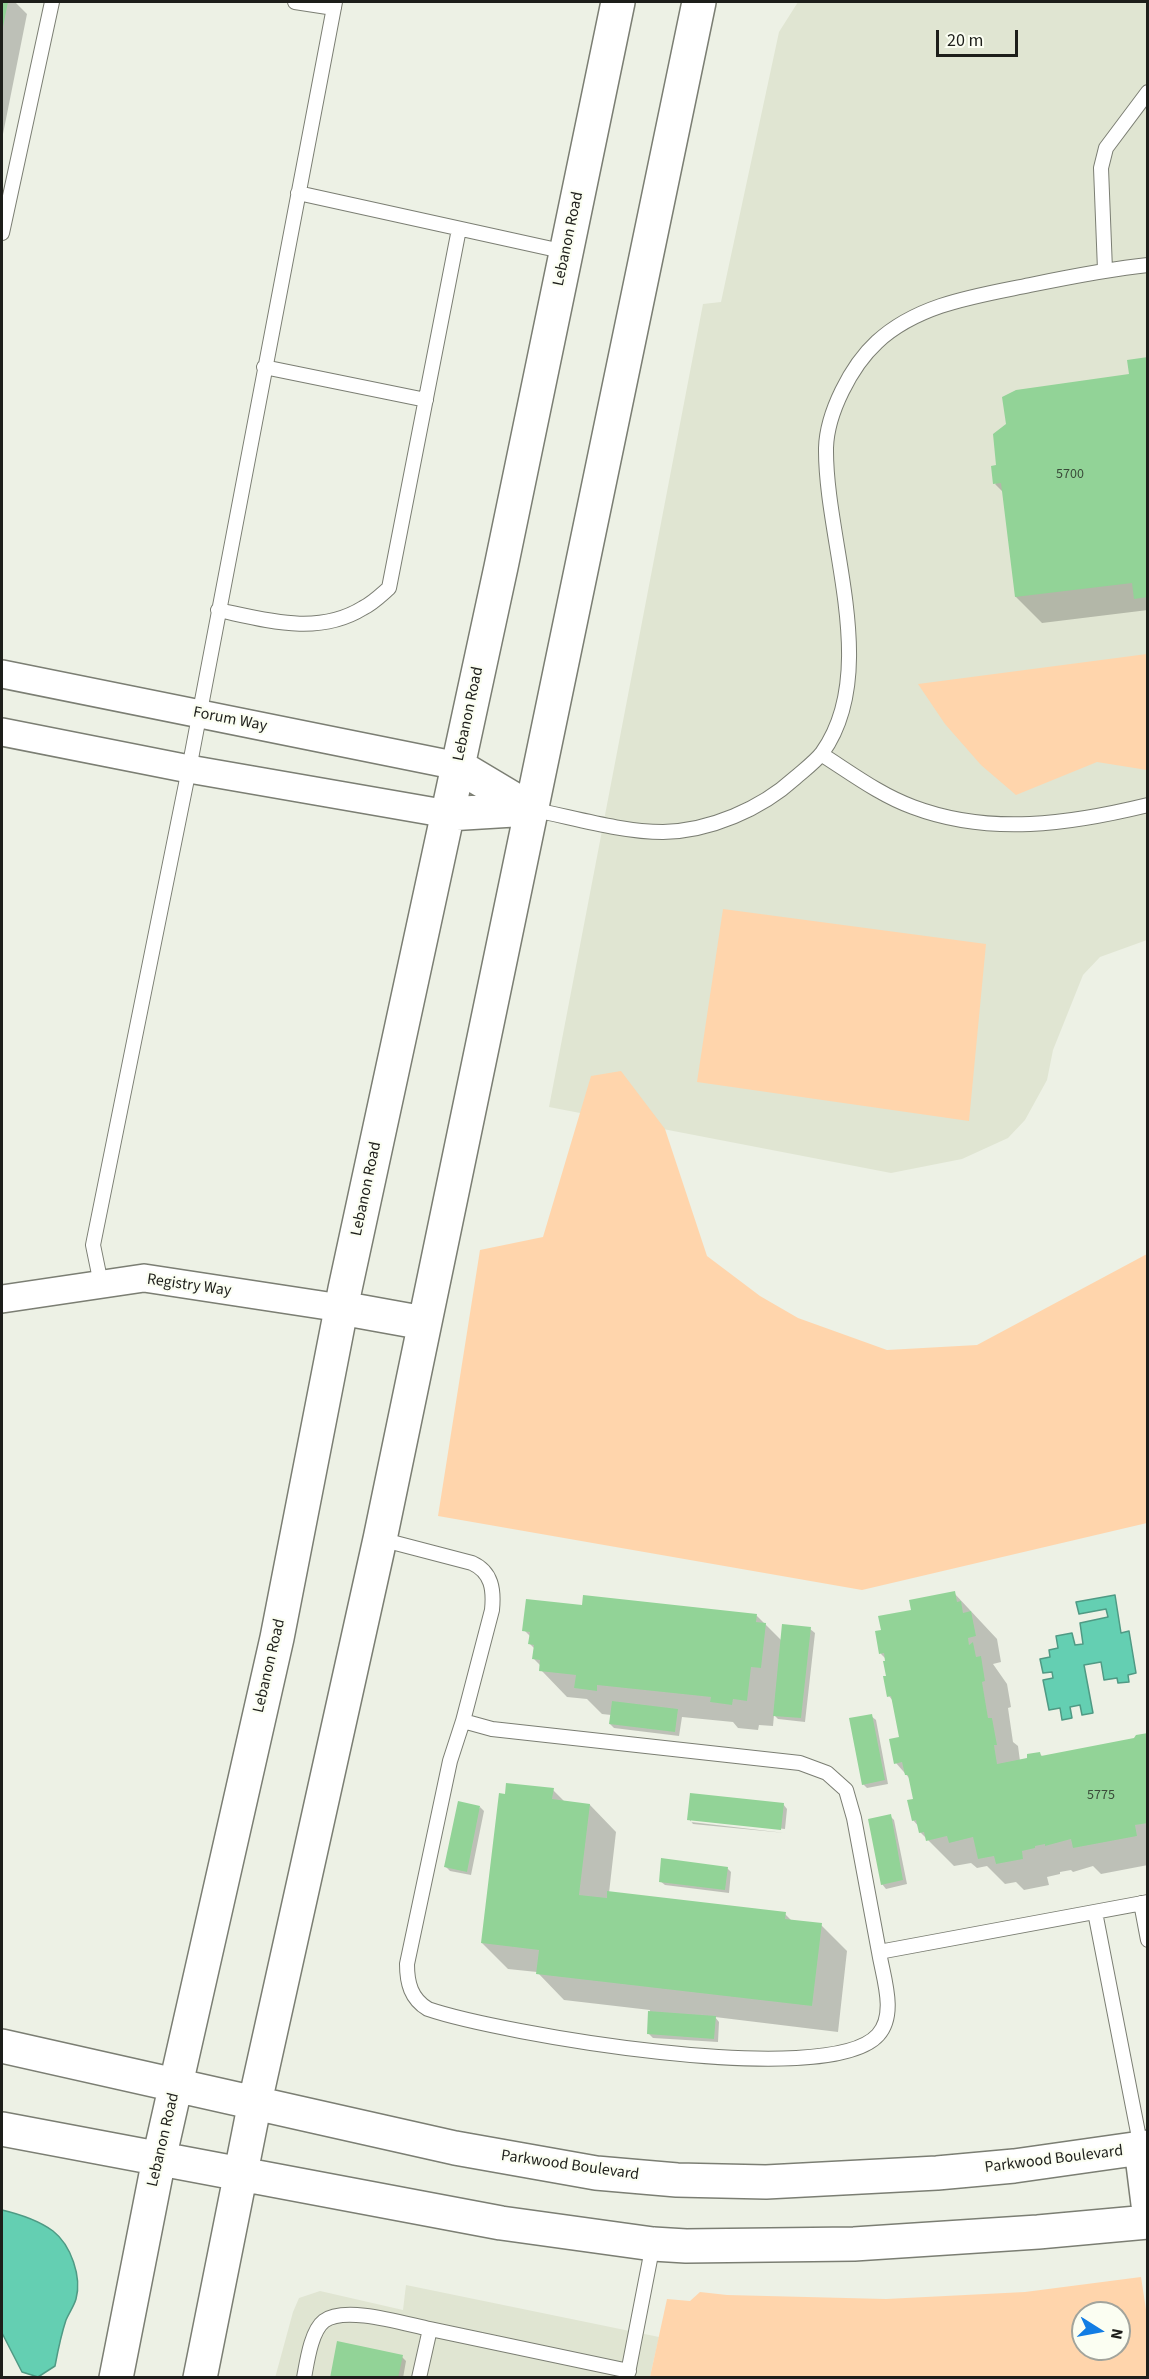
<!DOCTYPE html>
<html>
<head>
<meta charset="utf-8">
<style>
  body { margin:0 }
  #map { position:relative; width:1149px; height:2379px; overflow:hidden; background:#edf1e5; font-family:"Source Sans 3",sans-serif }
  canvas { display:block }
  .frame { position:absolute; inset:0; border:3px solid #1d1e1a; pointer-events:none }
  .north { position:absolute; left:1071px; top:2301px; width:60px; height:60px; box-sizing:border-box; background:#fbfef2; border:2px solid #a2a49c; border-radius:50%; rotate:101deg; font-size:16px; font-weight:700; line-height:24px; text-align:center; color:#1d1e1a }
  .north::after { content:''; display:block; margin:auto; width:21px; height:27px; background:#127de4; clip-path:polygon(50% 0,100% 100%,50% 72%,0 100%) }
  .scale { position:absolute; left:936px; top:30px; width:82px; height:27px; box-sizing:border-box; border:3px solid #1d1e1a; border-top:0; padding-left:8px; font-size:18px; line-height:21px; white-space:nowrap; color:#1d1e1a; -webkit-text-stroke:4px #fbfef2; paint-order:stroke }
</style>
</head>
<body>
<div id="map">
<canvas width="1149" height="2379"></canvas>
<div class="frame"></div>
<div class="north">N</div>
<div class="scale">20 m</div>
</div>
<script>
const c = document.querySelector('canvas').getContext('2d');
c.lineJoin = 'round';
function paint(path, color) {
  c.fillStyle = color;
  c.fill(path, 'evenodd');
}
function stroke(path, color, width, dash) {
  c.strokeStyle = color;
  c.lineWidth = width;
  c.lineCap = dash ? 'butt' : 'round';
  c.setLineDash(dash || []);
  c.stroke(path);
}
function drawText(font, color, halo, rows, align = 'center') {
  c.font = font + ' "Source Sans 3",sans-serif';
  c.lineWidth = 4.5;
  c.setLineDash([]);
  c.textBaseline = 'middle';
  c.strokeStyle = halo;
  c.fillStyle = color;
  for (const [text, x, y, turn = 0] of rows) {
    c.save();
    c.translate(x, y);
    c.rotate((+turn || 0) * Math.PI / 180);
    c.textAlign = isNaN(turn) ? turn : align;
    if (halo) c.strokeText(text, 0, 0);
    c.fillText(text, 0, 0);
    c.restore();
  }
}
const built = new Path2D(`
  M 798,2 L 1147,2 L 1147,940 L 1100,957 L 1083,975 L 1053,1050 L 1047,1080 L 1025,1120 L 1008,1138 L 962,1159 L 891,1173 L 549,1107 L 703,304 L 721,302 L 779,32 Z
  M 406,2285 L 659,2337 L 650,2377 L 275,2378 L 293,2312 L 299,2298 L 320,2291 L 403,2310 Z`);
const green = new Path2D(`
  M 1147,654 L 1147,770 L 1097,762 L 1016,795 L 981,765 L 945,724 L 918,684 Z
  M 723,909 L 986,944 L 969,1121 L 697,1082 Z
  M 621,1071 L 665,1129 L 707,1256 L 760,1296 L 798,1318 L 887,1350 L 977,1345 L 1147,1254 L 1147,1523 L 862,1590 L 438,1516 L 480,1250 L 543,1237 L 591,1076 Z
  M 1141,2277 L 1147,2316 L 1147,2377 L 650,2377 L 667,2299 L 690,2301 L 700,2292 L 727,2295 L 886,2299 L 1025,2292 ZM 1083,2313 L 1119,2313 L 1119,2349 L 1083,2349 Z`);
const water = new Path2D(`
  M 1115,1595 L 1121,1633 L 1129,1631 L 1136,1673 L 1128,1675 L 1129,1682 L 1118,1683 L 1117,1678 L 1104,1680 L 1101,1662 L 1084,1665 L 1093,1713 L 1082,1715 L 1080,1705 L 1070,1707 L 1072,1718 L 1062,1720 L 1060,1708 L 1049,1710 L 1043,1680 L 1053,1678 L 1052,1672 L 1043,1673 L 1040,1659 L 1050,1657 L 1049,1650 L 1058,1648 L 1056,1636 L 1072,1633 L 1075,1645 L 1083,1644 L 1080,1623 L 1108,1617 L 1106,1609 L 1079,1614 L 1076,1602 Z
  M 2,2210 C 19,2214 38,2220 53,2231 C 71,2245 82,2277 76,2299 C 74,2306 69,2313 66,2320 C 61,2335 58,2350 55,2366 L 38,2377 L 22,2372 L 2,2333 Z`);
const shadow = new Path2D(`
  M 2,2 L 15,2 L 27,14 L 2,139 Z
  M 1148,359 L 1148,610 L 1042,623 L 1016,597 L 1004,493 L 995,484 L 1131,375 Z
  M 954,1593 L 997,1639 L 1001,1662 L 993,1664 L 1007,1684 L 1011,1707 L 1008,1708 L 1013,1742 L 1018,1746 L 1020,1761 L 1040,1754 L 1043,1757 L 1136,1739 L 1148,1734 L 1148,1865 L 1101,1874 L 1093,1866 L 1073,1872 L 1071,1870 L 1060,1872 L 1060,1874 L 1047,1877 L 1049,1885 L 1024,1890 L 1016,1882 L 1005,1884 L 987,1866 L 977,1868 L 971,1863 L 954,1866 L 920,1832 L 919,1827 L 913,1820 L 914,1800 L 910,1779 L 896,1763 L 901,1738 L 893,1701 L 889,1696 L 887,1660 L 881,1654 L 883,1632 L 912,1611 Z
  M 583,1606 L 757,1616 L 782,1641 L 810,1629 L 815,1633 L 805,1722 L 778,1719 L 774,1715 L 773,1726 L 759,1725 L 758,1730 L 738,1728 L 733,1722 L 682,1717 L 679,1736 L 614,1728 L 610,1724 L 611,1715 L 602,1714 L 587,1699 L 567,1697 L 541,1670 L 541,1666 L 534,1659 L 535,1649 L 530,1644 L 531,1637 L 524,1630 Z
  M 871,1716 L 876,1720 L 888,1784 L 867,1788 L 863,1784 Z
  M 553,1790 L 565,1802 L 590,1805 L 616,1832 L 609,1893 L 785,1914 L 792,1921 L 821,1925 L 847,1951 L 838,2032 L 715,2017 L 719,2022 L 718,2042 L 653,2038 L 648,2033 L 650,2010 L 564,2000 L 537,1972 L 508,1969 L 482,1943 Z
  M 691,1795 L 783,1804 L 787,1809 L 785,1829 L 691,1819 L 691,1822 L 785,1833 L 693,1824 L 689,1819 Z
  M 480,1807 L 484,1811 L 471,1875 L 450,1871 L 446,1867 Z
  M 890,1816 L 894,1820 L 907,1884 L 886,1889 L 882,1884 Z
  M 727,1868 L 731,1872 L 729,1893 L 665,1885 L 660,1881 Z
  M 402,2357 L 406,2361 L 403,2378 L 331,2378 Z`);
const building = new Path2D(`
  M 2,2 L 8,2 L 3,27 L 2,27 Z
  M 1148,357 L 1148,597 L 1134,599 L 1132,583 L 1015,597 L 1001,483 L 993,484 L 991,466 L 996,465 L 993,434 L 1006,424 L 1002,397 L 1016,390 L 1129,374 L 1127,360 Z
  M 955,1591 L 957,1602 L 961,1601 L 963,1613 L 971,1611 L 976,1636 L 968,1638 L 969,1645 L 973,1642 L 976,1657 L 981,1656 L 985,1681 L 982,1682 L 988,1718 L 992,1718 L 997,1745 L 994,1745 L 997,1764 L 1027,1758 L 1027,1754 L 1040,1752 L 1041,1756 L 1134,1738 L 1136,1735 L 1148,1733 L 1148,1823 L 1135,1825 L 1137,1836 L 1073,1848 L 1071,1839 L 1045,1846 L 1045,1844 L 1035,1846 L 1035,1848 L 1022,1851 L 1023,1859 L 996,1864 L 994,1856 L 978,1859 L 973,1837 L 949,1843 L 947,1836 L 926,1841 L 924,1832 L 919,1833 L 916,1820 L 912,1821 L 907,1800 L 913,1799 L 908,1775 L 905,1775 L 902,1762 L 894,1764 L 889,1739 L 899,1737 L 891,1696 L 887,1697 L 883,1676 L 886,1676 L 883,1661 L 885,1661 L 884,1653 L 879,1654 L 875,1631 L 881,1630 L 878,1616 L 911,1610 L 909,1600 Z
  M 583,1595 L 757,1614 L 756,1622 L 766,1623 L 761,1668 L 751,1667 L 747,1701 L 733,1699 L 732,1705 L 710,1702 L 711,1697 L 597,1685 L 597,1691 L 574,1688 L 576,1675 L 539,1671 L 540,1660 L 532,1659 L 534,1645 L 528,1644 L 530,1632 L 522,1631 L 526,1599 L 582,1605 Z
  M 782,1624 L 811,1627 L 801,1718 L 773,1716 Z
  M 612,1701 L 678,1709 L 675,1732 L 609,1724 Z
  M 872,1714 L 885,1780 L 862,1785 L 849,1718 Z
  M 506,1783 L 554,1788 L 552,1799 L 590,1804 L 579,1895 L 607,1898 L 607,1891 L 786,1912 L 785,1919 L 822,1923 L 812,2006 L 536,1974 L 539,1950 L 481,1943 L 499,1793 L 505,1794 Z
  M 690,1793 L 784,1803 L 781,1830 L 687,1820 Z
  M 458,1801 L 480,1806 L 467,1872 L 444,1867 Z
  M 891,1814 L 903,1880 L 881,1885 L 868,1819 Z
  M 661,1858 L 728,1867 L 725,1890 L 659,1882 Z
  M 648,2011 L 716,2016 L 714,2039 L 647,2034 Z
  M 337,2341 L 403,2355 L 398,2378 L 330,2378 Z`);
const service = new Path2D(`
  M 295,2 L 334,8
  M 298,193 L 566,252
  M 2,233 L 52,2
  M 1105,270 L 1101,168 L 1106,148 L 1148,92
  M 264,367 L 426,400
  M 218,610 C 266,620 318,636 363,608 C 373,603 381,595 389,588 L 459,229
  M 821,754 C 851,773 880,795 913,807 C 990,836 1070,824 1148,805
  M 530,809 C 572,817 621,832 663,832 C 710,831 761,809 795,778 C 804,770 815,762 822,753 C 881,671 825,541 826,448 C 827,413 851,366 877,342 C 918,304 976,296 1030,285 C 1069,277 1108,269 1148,265
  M 101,1284 L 93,1245 L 189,769 L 335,2
  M 380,1539 L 472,1563 C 492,1572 494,1590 492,1610 L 463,1721 L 492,1729 L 800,1763 L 827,1773 L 846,1790 L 854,1818 L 879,1952 L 1148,1902
  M 463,1721 L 450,1761 L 407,1964 C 407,1983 411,1999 428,2009 C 498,2033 828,2091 878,2035 C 897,2014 883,1977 879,1952
  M 1141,1903 L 1148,1940
  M 1095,1912 L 1141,2148
  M 304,2378 C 307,2362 311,2331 324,2321 C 345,2305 405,2324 430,2329
  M 419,2378 L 430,2329 L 629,2371
  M 627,2378 L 653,2244`);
const minor = new Path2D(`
  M 2,674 L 458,766
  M 2,732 L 189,769 L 448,814
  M 2,1299 L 144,1278 L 341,1308`);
const secondary = new Path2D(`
  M 458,766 L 530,809
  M 448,814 L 530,809
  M 341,1308 L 424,1323
  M 2,2046 L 455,2148 L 596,2173 L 677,2180 L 766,2182 L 937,2173 L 1014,2166 L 1148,2147
  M 2,2129 L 501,2223 L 653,2244 L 686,2246 L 854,2244 L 1038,2232 L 1148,2222
  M 1141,2148 L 1148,2204
  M 116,2378 L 159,2159 L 277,1638 L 345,1289 L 501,567 L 618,2
  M 200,2378 L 255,2102 L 380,1539 L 699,2`);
const numberNames = [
  ["5700",1070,475],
  ["5775",1101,1796]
];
const streetNames = [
  ["Lebanon Road",569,239,-78],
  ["Lebanon Road",469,714,-78],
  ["Forum Way",230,720,11],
  ["Lebanon Road",367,1189,-78],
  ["Registry Way",189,1286,8],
  ["Lebanon Road",270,1666,-77],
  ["Lebanon Road",164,2140,-77],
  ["Parkwood Boulevard",1054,2160,-7],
  ["Parkwood Boulevard",570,2166,8]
];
paint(built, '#e0e5d2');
paint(green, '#ffd5ac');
paint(water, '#64cfb2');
stroke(water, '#4f9a84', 1.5);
paint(shadow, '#0003');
paint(building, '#92d397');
stroke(service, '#7b7e73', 16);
stroke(minor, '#7b7e73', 30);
stroke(secondary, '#7b7e73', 36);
stroke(service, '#fff', 14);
stroke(minor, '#fff', 27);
stroke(secondary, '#fff', 33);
drawText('14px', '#3a4b39', null, numberNames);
drawText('16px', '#1d1e1a', '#fbfef2', streetNames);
</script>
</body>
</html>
